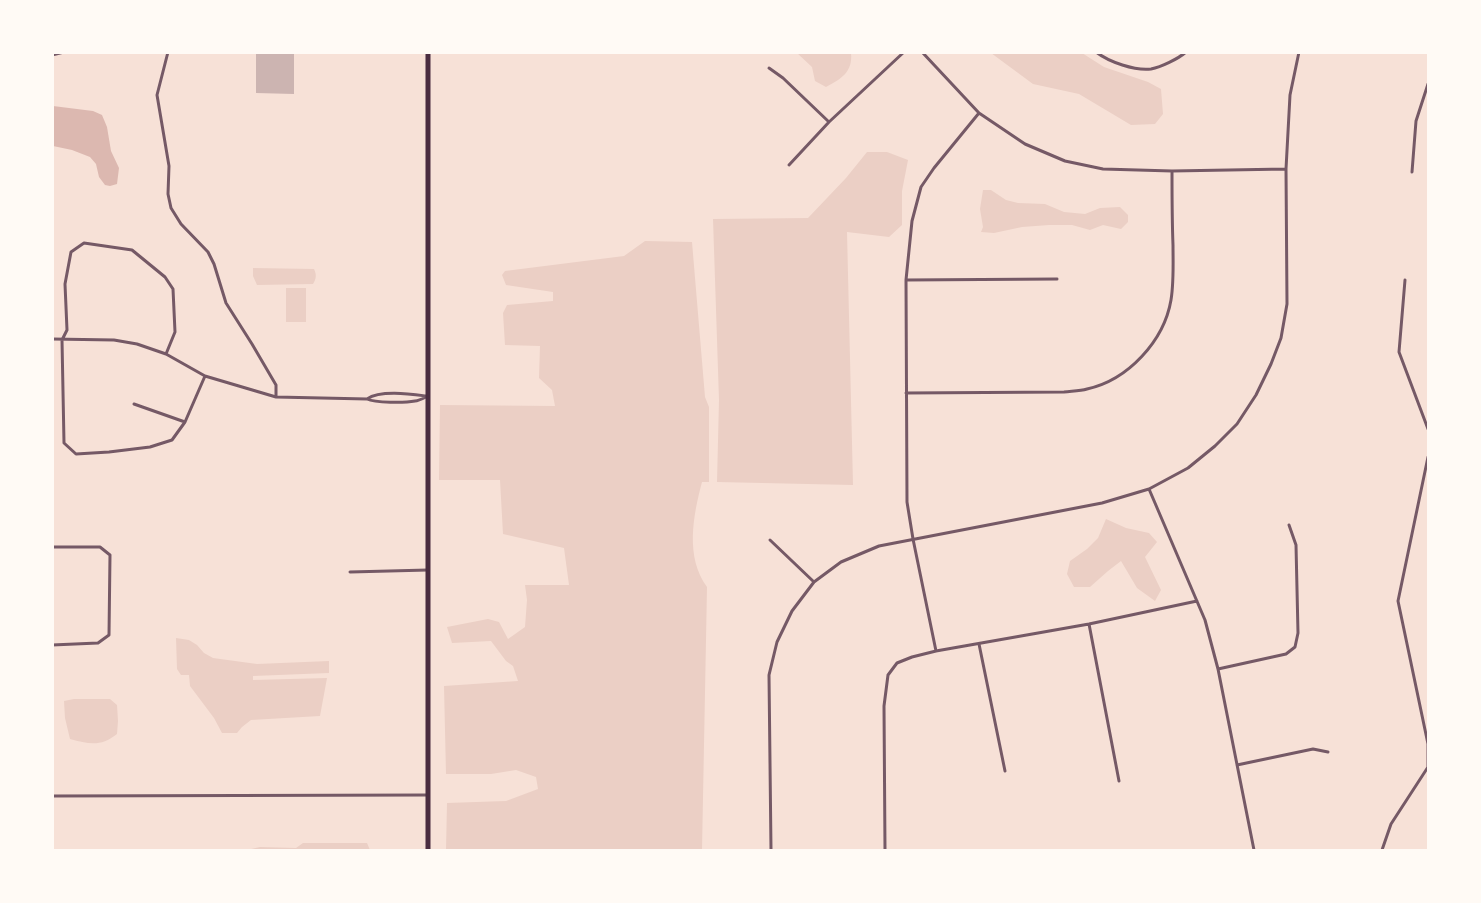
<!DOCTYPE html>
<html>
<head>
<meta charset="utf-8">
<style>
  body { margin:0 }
  #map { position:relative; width:1481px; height:903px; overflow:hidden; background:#f7e1d7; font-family:Jost,sans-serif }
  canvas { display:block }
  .frame { position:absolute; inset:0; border:54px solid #fffaf5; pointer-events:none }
</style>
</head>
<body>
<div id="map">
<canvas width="1481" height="903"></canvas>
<div class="frame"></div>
</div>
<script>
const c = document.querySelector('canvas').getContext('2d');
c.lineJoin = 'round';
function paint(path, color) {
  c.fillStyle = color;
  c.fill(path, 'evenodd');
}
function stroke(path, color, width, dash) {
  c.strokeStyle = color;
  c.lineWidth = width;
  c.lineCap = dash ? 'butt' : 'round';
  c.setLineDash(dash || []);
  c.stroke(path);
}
const green = new Path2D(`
  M 851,53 C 853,72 841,79 826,87 L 815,81 L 812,67 L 797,53 Z
  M 991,53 L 1082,53 L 1104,67 L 1148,82 L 1161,89 L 1163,114 L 1155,124 L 1131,125 L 1079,94 L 1033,84 Z
  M 867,152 L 887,152 L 908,160 L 902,191 L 902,225 L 889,237 L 847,232 L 853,485 L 717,482 L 719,400 L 713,219 L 808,218 L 846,178 Z
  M 983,190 L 991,190 L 1006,200 L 1018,203 L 1045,204 L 1064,212 L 1085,214 L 1100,208 L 1120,207 L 1128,215 L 1128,222 L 1121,229 L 1103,225 L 1090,230 L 1072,225 L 1049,225 L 1022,227 L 994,233 L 981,232 L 983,227 L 980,209 Z
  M 645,241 L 692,242 L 705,397 L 709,407 L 709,482 L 702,482 C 693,516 685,557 707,587 L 702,850 L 446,850 L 447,803 L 506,801 L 538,789 L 536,777 L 516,770 L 491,774 L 446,774 L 444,686 L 518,681 L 513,666 L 506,661 L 491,641 L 452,643 L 447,627 L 488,619 L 499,622 L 508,639 L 525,627 L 527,600 L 525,585 L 569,585 L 564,548 L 503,534 L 500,480 L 439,480 L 440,405 L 555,406 L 552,390 L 539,378 L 540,346 L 505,345 L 503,313 L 507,305 L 553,301 L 553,292 L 506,285 L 502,275 L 505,271 L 624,256 Z
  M 253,268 L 314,269 C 317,275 316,279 313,284 L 257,285 L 253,276 Z
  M 286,288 L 306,288 L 306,322 L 286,322 Z
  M 1106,519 L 1126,528 L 1149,533 L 1157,542 L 1145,557 L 1161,590 L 1155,601 L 1137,588 L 1121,561 L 1108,571 L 1090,587 L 1074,587 L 1067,574 L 1070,561 L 1087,549 L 1098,538 Z
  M 176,638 L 189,640 L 197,645 L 204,653 L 213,658 L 257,664 L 329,661 L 329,673 L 253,676 L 253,680 L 327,678 L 320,716 L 251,720 L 242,727 L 237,733 L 222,733 L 214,718 L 190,686 L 189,675 L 181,675 L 177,669 Z
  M 74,699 L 110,699 L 117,705 L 118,721 L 117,734 C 101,747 89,744 70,739 L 65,718 L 64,701 Z
  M 303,843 L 367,843 L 370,850 L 247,850 L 260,847 L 296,848 Z`);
const water = new Path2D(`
  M 53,106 L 93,111 L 102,115 L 107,127 L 111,151 L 119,168 L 117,184 L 110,186 L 105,185 L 99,177 L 96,164 L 90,157 L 72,150 L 53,146 Z`);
const building = new Path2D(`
  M 256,52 L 294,52 L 294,94 L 256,93 Z`);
const minor = new Path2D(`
  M 168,52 L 157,95 L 169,166 L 168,194 L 171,208 L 181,224 L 208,252 L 214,264 L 226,303 L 252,344 L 276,385 L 276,397
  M 922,52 L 979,113 L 1025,144 L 1065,161 L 1103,169 L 1172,171 L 1286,169
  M 1096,52 C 1109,62 1135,71 1151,69 C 1161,67 1178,59 1186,52
  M 52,55 L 64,52
  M 769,68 L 783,78 L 829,122
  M 789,165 L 829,122 L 904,52
  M 1412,172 L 1416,121 L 1428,84
  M 906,280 L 1057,279
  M 1405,280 L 1399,352 L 1428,429
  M 52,339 L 114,340 L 137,344 L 166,354 L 205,376 L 276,397 L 367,399 C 375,403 405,403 415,401 C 419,401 424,398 428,396
  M 166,354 L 175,332 L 173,289 L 165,277 L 132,250 L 84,243 L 71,252 L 65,284 L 67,330 L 62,340 L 64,443 L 76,454 L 109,452 L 150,447 L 172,440 L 185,422 L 205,376
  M 906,393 L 1064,392 C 1072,391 1080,391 1087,389 C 1128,380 1164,341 1171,300 C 1174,282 1173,263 1173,245 C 1172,220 1172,195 1172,171
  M 367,399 C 380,390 410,394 426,396
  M 134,404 L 185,422
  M 1149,489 L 1205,620 L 1218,669 L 1254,850
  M 770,540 L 814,582
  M 52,547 L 100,547 L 110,555 L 109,635 L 98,643 L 52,645
  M 350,572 L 428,570
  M 1089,624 L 1119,781
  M 979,644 L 1005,771
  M 936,651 L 913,539 L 907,502 L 906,280 L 912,221 L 921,187 L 934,168 L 979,113
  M 1218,669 L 1286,654 L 1295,647 L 1298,633 L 1296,545 L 1289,525
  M 1237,765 L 1313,749 L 1328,752
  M 52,796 L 427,795
  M 771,850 L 769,675 L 777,642 L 792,611 L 814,582 L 841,562 L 879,546 L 1102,503 L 1149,489 L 1188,468 L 1215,446 L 1237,424 L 1256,395 L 1271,364 L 1281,338 L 1287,304 L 1286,169 L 1290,95 L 1299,52
  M 885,850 L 884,706 L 888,675 L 897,663 L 912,657 L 936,651 L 1089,624 L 1197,601
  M 1382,850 L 1391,824 L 1428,767 L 1428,744 L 1398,601 L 1428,457`);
const primary = new Path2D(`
  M 428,850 L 428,52`);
paint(green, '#ebcfc5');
paint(water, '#dcb8b0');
paint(building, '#ccb4b1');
stroke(minor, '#755966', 3);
stroke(primary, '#4a2c40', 5);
</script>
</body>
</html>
